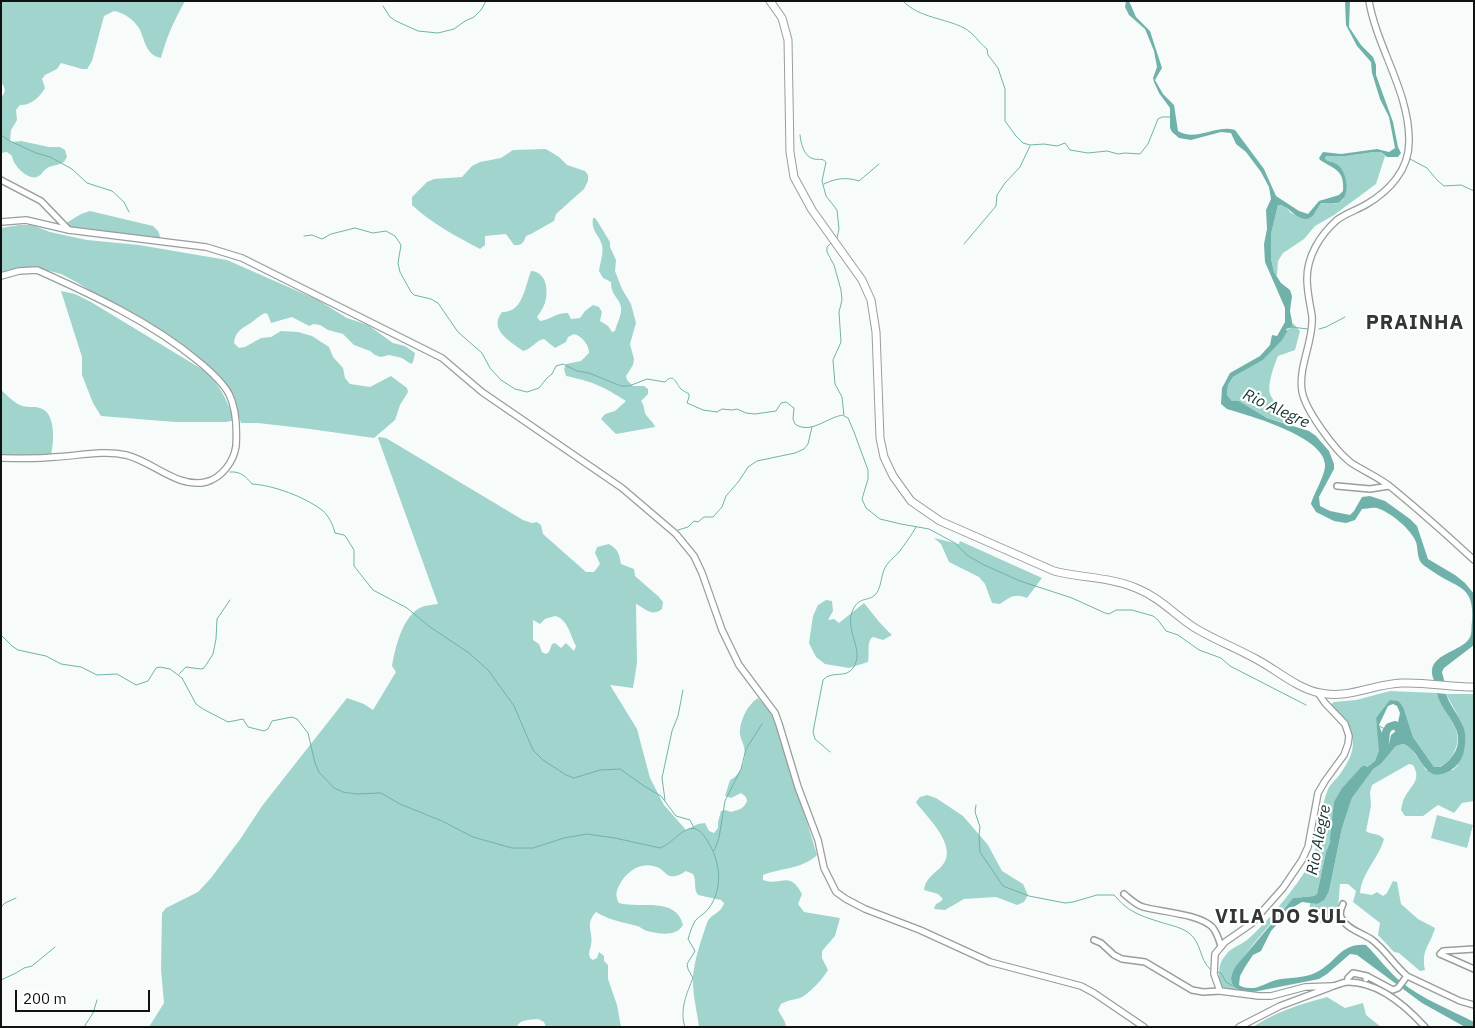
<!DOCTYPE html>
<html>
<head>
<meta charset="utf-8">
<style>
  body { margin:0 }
  #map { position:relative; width:1475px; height:1028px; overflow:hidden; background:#f7fcfb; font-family:"IBM Plex Sans",sans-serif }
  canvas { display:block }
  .frame { position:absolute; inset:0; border:2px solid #101111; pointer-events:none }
  .scale { position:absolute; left:15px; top:990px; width:135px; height:22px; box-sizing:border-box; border:2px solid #101111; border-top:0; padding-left:6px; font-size:15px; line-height:18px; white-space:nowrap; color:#101111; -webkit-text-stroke:4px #fff; paint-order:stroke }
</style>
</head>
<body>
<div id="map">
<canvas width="1475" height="1028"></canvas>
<div class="frame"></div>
<div class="scale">200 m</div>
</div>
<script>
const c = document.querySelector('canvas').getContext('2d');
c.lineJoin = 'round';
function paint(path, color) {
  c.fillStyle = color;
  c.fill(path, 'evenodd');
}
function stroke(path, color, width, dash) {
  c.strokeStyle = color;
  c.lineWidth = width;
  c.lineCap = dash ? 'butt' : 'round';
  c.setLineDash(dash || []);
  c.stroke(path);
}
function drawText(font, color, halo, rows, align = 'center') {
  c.font = font + ' "IBM Plex Sans",sans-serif';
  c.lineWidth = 4.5;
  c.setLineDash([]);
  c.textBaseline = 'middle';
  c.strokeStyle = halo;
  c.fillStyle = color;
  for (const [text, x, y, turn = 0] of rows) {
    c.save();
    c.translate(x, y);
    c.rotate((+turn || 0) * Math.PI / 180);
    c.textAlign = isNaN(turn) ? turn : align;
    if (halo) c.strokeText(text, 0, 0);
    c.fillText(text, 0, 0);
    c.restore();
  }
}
const green = new Path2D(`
  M 1,1 L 185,1 C 173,23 168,34 161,58 C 146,55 145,41 140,30 C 136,21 123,12 114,11 L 104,16 L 92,61 L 87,69 L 82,69 L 61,63 L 57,69 L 45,75 L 42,79 L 45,88 C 40,97 30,106 20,105 L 16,110 L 17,120 L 11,130 L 10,141 L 12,142 L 21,141 L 49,147 L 60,147 L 65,150 L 67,157 L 64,162 C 59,165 54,165 49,167 C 44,169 42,175 37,177 C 27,180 13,165 12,156 L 7,152 L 1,153 L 1,97 C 6,93 6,87 1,83 Z
  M 546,149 L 559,157 L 567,165 L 585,171 L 588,175 L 588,181 L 584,189 L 556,214 L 554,221 L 531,234 L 526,236 C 524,242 522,246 514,245 L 506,234 L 485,236 L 485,245 L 480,249 C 456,236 432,224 412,205 L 412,197 L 427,182 L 434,179 L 462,177 L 472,166 L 480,162 L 501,158 L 513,150 Z
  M 1374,152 L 1381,152 L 1385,156 L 1376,184 L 1334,215 L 1315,226 L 1304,239 L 1283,253 L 1278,261 L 1277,276 L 1274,272 L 1271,259 L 1271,234 L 1278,205 L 1285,206 L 1291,213 L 1308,219 L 1313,216 L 1321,203 L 1335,204 L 1343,200 C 1347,180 1348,168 1326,160 L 1325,158 L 1329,155 L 1346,156 Z
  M 90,211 L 153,226 L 158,231 L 162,242 L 88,234 L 63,225 L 81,214 Z
  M 593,218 L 595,218 L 596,219 L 610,242 L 610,247 L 616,260 L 615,271 L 622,289 L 631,304 L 636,323 L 630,344 L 634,359 L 633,365 L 626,376 L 627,380 L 633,386 L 644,386 L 648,389 L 648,394 L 641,401 C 644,405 644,408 645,413 C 647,418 653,421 655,427 L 616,434 L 601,419 L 605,414 L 615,411 L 626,401 C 602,386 594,382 566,376 L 564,369 L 566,364 L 581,361 L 589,353 C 589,345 583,337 574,334 L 568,337 L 566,342 L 555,348 L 544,339 C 536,340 532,349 523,351 C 510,341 488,330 502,312 C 523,313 525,286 531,271 C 546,272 549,289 545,303 C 543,308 540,313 537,317 L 540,321 C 551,320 554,313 568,313 L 571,319 L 580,318 L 585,311 L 593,305 L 599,307 L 602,312 L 600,321 L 608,326 L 612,332 L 615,331 C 617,323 622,315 621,307 C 619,297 611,296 611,282 L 603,278 L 599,271 C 600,263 604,253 602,245 C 599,234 591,232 593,218 Z
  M 19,225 L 32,225 L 50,232 L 87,240 L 139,245 L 227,260 L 318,300 L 347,318 L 368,325 L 393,343 L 405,346 L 415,353 L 413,362 L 411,364 L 402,358 L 389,355 L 381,357 L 375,355 L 370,351 L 354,345 L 343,334 L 328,330 L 320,325 L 314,324 L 309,326 L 292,317 L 271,323 L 268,315 L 266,313 C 259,315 257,319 252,322 C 243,328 235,331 234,343 L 239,348 L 245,347 L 261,338 L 271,337 L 281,331 L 298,332 L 312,336 L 329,347 L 333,357 L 343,368 L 345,378 L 350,384 L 370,387 L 391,376 L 407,388 L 408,392 L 400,405 L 395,420 L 374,438 L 310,429 L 258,423 L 241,423 L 230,393 L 212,372 L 176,345 L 78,283 L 61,274 L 38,268 L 1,277 L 1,228 Z
  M 61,291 L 75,294 L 91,302 L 205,371 C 222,388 226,398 234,420 L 227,422 L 175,422 L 101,416 L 93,403 L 82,375 L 82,357 Z
  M 1293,323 L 1300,331 L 1295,350 L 1278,356 C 1274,366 1267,384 1270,394 C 1272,399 1276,403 1278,408 C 1281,415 1284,419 1289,424 L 1267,418 L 1239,401 L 1232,401 L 1227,395 L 1228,385 L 1233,377 L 1263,360 L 1286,334 L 1286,330 L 1293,327 Z
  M 1,390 C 7,395 13,402 20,405 C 26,408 34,406 40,408 C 57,413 54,445 50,459 L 1,459 Z
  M 379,437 L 386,438 L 523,520 L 532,523 L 537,522 L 541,525 L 543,534 L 586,572 L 594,572 L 600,564 L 595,553 L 597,547 L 609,544 C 619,550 619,554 621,564 L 634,569 L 635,576 L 659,597 L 663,602 L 662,609 C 652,617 646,609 636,604 L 637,663 L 633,688 L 610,685 L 637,729 L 650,778 L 664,805 L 686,830 L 698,824 L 705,823 L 709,831 L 714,833 L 718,828 L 718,822 L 721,811 L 725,810 L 731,812 C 738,810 744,809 747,801 L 746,797 L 741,793 L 731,798 L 725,796 L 730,780 C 741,775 747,759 744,747 C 743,743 741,739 740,735 C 739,722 747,705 758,698 L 775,717 L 817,855 C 803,869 780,868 763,875 L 763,880 C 781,887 789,869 802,894 L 798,904 L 804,912 L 840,918 L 835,936 L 822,951 L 822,958 L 828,970 C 823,979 809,994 800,998 C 793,1000 788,1000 781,1004 L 778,1010 L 785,1022 L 786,1027 L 699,1027 C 697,1011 692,992 693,976 C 695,958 701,940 707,923 C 710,914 721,914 724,903 L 721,900 L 698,895 C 693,889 697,880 693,874 L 686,871 C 683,873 678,876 675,876 C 667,878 665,871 659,868 C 642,860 627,871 620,884 C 616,891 615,896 619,903 C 641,909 676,896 683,925 C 676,937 659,934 647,931 C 643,930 641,927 637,926 C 622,922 609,920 596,912 C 584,925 594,932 591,945 C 590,951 588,952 590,958 L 593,960 L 597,958 L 599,952 L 604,956 L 604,961 L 608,965 L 608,979 L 617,1005 L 621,1027 L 546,1027 L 544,1022 L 538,1019 C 531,1020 519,1019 517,1027 L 149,1027 L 164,1003 L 161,970 L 162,913 L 166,908 L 198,892 L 211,878 L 241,838 L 262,806 L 347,698 L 364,704 L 373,710 L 396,672 L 392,666 C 395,648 403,614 422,607 C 426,605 433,605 438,604 L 378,438 ZM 555,616 C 568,619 570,635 576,646 L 574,651 L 566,643 L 561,648 L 555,643 L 552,644 L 549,652 L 546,654 L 542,652 L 539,644 L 533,640 L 533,620 L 540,624 L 545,619 Z
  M 934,538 L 959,544 L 960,541 L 1042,578 L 1027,598 C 1015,593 1010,597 1000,604 L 992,603 L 985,584 L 979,577 L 949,562 L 941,544 Z
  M 826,600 L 832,601 L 833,611 L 828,620 L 834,619 L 839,623 L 864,603 C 873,614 881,625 892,635 L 883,640 L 873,637 C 866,641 870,654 868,662 L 849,668 L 825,664 L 816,657 L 809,643 L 813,616 L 818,605 Z
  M 1390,691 L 1437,693 C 1440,713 1466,727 1455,750 C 1452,758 1447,763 1439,767 L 1434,767 L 1413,737 L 1404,709 L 1392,700 L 1376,718 L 1380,751 L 1375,761 L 1358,774 L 1337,810 L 1337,825 L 1326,852 L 1317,894 L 1314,896 L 1293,898 C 1279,915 1235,961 1232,979 C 1231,984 1233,986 1237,989 L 1220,989 C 1219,977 1217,965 1225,956 C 1230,948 1239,946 1247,940 C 1263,927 1290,894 1302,876 C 1306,870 1310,863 1313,856 C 1321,835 1319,811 1328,789 C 1332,782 1338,778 1342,771 C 1363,742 1351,727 1330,705 L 1334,702 L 1356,700 Z
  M 1446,694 L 1474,694 L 1474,801 L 1462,803 L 1454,813 L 1438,805 L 1423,816 L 1405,816 L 1401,810 C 1402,805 1403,799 1406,795 C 1413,784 1421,779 1413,765 L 1409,764 L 1372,785 L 1370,792 L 1371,806 L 1366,831 C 1371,835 1377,832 1384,839 C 1379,858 1362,872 1360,893 L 1372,895 L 1377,892 L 1383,896 L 1387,893 L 1393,881 L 1397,882 L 1401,904 L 1418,919 L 1435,928 C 1430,946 1421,949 1425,970 L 1420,971 L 1399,953 L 1394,952 L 1378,935 L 1380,923 L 1353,902 L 1356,891 L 1348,884 L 1340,884 L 1338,909 L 1329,911 L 1332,922 L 1322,924 C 1316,918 1308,912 1310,903 L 1317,904 L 1329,891 L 1342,828 L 1352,798 L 1372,769 L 1381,764 L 1396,746 L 1403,744 L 1411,748 L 1426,770 L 1453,770 L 1458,765 L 1463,725 Z
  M 927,795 L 936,798 L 963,816 L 988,845 L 1002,871 L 1023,884 L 1028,895 L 1024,902 L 1017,905 L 996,897 L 964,899 L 945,910 L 934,909 L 936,904 L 940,902 L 943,899 L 938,894 L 924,890 C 925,880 932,875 940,868 C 961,849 929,819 917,804 L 916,802 L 920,797 Z
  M 1437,815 L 1473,825 L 1467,848 L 1431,838 Z
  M 1327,997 L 1345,1008 L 1363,1003 L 1366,1015 L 1381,1027 L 1253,1027 C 1275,1012 1301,1004 1327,997 Z`);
const water = new Path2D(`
  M 1126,1 L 1129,1 L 1136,17 L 1150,31 L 1162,68 L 1155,80 L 1163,94 L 1174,105 L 1178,131 C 1196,142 1217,124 1235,130 L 1264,169 L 1276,196 L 1299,211 L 1308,214 L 1319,201 L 1339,195 L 1343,191 C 1345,170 1334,169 1320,160 L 1319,158 L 1323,152 L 1341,154 L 1377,149 L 1389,152 L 1395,148 L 1389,117 L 1380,99 L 1372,73 L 1371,62 L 1357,46 L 1346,25 L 1345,1 L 1350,1 L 1349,27 L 1361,45 L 1373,57 L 1376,65 L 1376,75 L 1393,122 L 1398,147 L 1401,153 L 1398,157 L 1387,157 L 1381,152 L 1374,152 L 1346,156 L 1327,156 L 1325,158 L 1326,160 C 1331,162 1337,163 1340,167 C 1347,175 1350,194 1341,201 C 1336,205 1327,203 1321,203 L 1313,216 L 1308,219 C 1293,219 1290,205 1278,205 L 1271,234 L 1271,259 L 1274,272 L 1281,283 L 1290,290 L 1292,296 L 1290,311 L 1293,327 L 1286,329 L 1287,332 L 1282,340 L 1263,360 L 1233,377 L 1228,385 L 1227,395 L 1232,401 L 1239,401 L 1267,418 L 1309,431 L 1316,436 L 1329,451 L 1334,464 L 1334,469 L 1319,497 L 1320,506 L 1330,511 L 1350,515 L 1354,511 L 1362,497 L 1370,496 L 1385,501 L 1410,519 L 1417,526 L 1428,559 L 1455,575 L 1465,583 L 1474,594 L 1474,645 L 1444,668 L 1442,672 L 1445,684 L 1435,682 C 1420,652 1468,653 1471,634 C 1472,630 1471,626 1472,622 C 1475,584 1457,589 1432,571 C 1428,568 1422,565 1420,561 C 1417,555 1418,548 1416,542 C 1411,529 1390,512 1377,508 C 1372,507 1366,509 1362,509 L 1355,520 L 1346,523 L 1334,521 L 1316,512 L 1311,504 C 1314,493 1326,474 1325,464 C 1323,436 1250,416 1227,409 L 1221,404 L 1222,388 L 1230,373 L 1260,356 L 1270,345 L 1272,335 L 1277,336 L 1285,322 L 1285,308 L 1265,262 L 1264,244 L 1267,229 L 1266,210 L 1271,199 L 1269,187 L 1261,172 L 1246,152 L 1236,144 L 1231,133 L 1221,132 L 1191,140 L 1179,138 L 1172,132 L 1170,128 L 1170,108 L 1159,93 L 1154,82 L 1153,78 L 1157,67 L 1154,51 L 1145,29 L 1129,15 L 1125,7 Z
  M 1437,693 L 1446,694 C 1455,718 1470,722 1464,751 C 1462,759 1458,766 1451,770 C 1446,773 1439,776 1433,774 C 1419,767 1418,749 1403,744 L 1396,746 L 1381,764 L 1373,769 L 1352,798 L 1342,828 L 1329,891 L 1324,900 L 1317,904 L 1302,902 L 1292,908 L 1271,931 L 1261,951 L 1253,955 L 1245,967 L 1240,976 L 1239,985 C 1243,988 1248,988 1254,988 C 1261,987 1268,982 1276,980 C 1289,977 1304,979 1317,972 C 1337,962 1340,943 1366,945 C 1378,957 1388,971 1401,982 C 1422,999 1449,1009 1474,1022 L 1474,1027 L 1465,1027 L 1422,1003 L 1357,955 L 1350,954 L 1327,974 L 1319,979 L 1248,993 C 1231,989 1227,981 1236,966 L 1293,898 L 1314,896 L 1317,894 L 1326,852 L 1337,825 L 1337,810 L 1358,774 L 1375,761 L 1379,751 L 1376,718 L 1390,700 L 1398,701 L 1401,704 L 1404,709 L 1413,737 L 1434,767 L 1440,767 C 1447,763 1452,758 1456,750 C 1466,727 1440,713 1437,693 ZM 1393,704 L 1397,706 L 1400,713 L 1396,731 L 1391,735 L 1389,744 L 1386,744 L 1379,725 L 1388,706 Z`);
const stream = new Path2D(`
  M 903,1 C 919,18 945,18 964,28 C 975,34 978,42 987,49 L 988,55 L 998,68 L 1005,89 L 1005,121 L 1016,136 L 1023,143 L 1030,145 L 1044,144 L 1057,146 L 1065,143 L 1070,150 L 1088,153 L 1107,151 L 1118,154 L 1125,153 L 1140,154 L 1148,144 L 1158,119 L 1162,117 L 1170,117
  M 383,6 L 390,17 L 396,21 L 418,31 L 438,33 L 454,29 L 465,21 L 474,17 L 481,10 L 486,1
  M 1,135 L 10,141 L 36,153 L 50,157 L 72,169 L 87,183 L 112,191 L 124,202 L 129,212
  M 800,135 C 801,144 804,157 814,159 C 820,160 822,158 826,162 L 822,181 L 826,196 L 837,210 L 839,229 L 837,238
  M 1410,159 L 1427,168 L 1437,180 L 1444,186 L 1461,185 L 1474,191
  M 824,184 C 836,178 847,177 859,181 L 879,164
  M 304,236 L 312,235 L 322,239 L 331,234 L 355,228 L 373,233 L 386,231 L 395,236 L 401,245 L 398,263 L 400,272 L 411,292 L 414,295 L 431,299 L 438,303 L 458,332 L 482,353 L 490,368 L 501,380 L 515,389 L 527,392 L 539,388 L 547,378 L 552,374 L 556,366 L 563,364 L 577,371 L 589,373 L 621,386 L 629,386 L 647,379 L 665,382 C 674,372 676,384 681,389 C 683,391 686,392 689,394 L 689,397 L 687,403 L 703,410 L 717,412 L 722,409 L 732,410 L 737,409 L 746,413 L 755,414 L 776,411 L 781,403 L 786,402 L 794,408 L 793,419 L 795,424 C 811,435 827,417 843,415
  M 831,243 L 827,247 L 827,252 L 834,265 L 841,290 L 842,300 L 839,312 L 841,342 L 833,360 L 835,384 L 842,397 L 844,416 L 848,418 L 854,432 L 868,470 L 868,479 L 862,499 L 866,508 L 880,519 L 901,524 L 929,529 L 955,543 L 967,555 L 982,564 L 1020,581 L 1072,598 L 1105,613 L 1109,614 L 1116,610 L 1132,610 L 1153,616 L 1158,620 L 1166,631 L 1178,635 L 1199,650 L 1221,658 L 1230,666 L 1306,705
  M 964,244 L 996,206 L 997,195 L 1005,183 L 1020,167 L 1030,146
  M 1291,327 L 1308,329
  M 1319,329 L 1326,327 L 1345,317
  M 230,472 C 241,471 246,477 252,484 C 273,485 305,497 322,510 C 329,516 333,525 335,533 L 344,535 L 346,537 L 354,550 L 354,566 L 373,590 L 407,608 L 430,627 L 469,653 L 489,671 L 514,706 L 533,750 L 543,760 L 566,775 L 574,778 L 600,770 L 620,769 L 644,786 L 661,796 L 676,816 L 690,820 L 694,828
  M 678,530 L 688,527 L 694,521 L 698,522 L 704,517 L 713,517 L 722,507 L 726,496 L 739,481 L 748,467 L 757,461 L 795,453 L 804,449 L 808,444 L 812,427
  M 1,635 L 12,646 L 18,650 L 46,656 L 61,664 L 81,667 L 97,675 L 117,674 L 136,685 L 148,681 L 156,668 L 160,667 L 170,669 L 182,678 L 196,704 L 203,709 L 228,722 L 243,719 L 248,727 L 264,731 L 268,729 L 272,721 L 292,717 L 297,719 L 308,733 L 315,763 L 319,772 L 334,788 L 343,792 L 356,794 L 381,793 L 400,804 L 442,821 L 473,837 L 512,848 L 533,848 L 564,838 L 587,834 L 615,838 L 660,848 C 671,844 679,832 689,829 C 697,826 703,834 707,840 C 720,861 724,887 709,908 C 705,914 699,916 695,921 C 692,926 690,933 688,939 L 695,951 L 687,964 L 688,969 L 693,978 C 687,993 679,1010 685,1027
  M 179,674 L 186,667 L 201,669 L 204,668 L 213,654 L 216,639 L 217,619 L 230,600
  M 1379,726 L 1387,730
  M 830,752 L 815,739 L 813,732 L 823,680 C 831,670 846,679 853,668 C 865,651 845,631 852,612 C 858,596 867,602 875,595 C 881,589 881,577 884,570 C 887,562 894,558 899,552 C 905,544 911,536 916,527
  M 665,800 L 662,778 L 672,731 L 678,716 L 683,690
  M 976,805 L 975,812 L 980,827 L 979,835 L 980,852 L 1003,886 L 1029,896 L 1065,903 L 1073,902 L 1097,895 L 1114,895 C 1118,899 1121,903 1125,906 C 1133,913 1147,918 1157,921 C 1168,925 1179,926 1189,933 C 1202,943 1199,959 1210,969
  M 714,851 L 719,838 L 725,801 L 741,769 L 746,749 L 762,724
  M 1,907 L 5,903 L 16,898
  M 1217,972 L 1221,973 L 1226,982 L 1235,987
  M 1,980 L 16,973 L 24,968 L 32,966 L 55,947
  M 84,1027 L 93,1013 L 97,1000`);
const river = new Path2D(`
  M 1384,753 L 1386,732 L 1389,727 L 1395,725 L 1403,734
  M 1334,839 L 1338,803 L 1345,791 L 1364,770`);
const minor = new Path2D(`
  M 1,180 L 41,201 L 69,230
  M 1337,486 L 1370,489 L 1389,486
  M 1124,894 C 1129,898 1136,905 1143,907 C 1161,912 1201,914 1213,928 C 1217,933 1219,940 1221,946
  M 1343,904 C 1341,908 1339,915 1342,919 C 1347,929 1362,933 1371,939 C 1385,949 1394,965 1407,976
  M 1094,940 L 1101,943 L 1114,955 L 1122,959 L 1145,962 L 1192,990 L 1203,992 L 1220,991
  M 1440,954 L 1474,969
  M 1440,954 L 1443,951 L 1474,949
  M 1367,976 L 1393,990 L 1398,988 L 1407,976 L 1460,1001 L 1474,1005
  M 1347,982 L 1348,978 L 1353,973 L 1367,976 L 1366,979
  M 1333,986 C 1338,985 1343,982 1348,982 C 1378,982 1406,1006 1425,1027`);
const tertiary = new Path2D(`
  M 1369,1 C 1377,48 1410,93 1409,142 C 1409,170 1389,191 1367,204 C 1357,210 1346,213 1337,220 C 1320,235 1307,256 1307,279 C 1307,291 1310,304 1312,316 C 1314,341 1298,366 1302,391 C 1305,410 1335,450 1350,462 C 1363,471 1379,477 1392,488 C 1420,511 1447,535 1474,560
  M 1,222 L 26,220 L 69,230 L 206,247 L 242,258 L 442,358 L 482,392 L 622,488 L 676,534 L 694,556 L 702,573 L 722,630 L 739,665 L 775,713 L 779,724 L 798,787 L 818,840 L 824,868 L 836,892 L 846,899 L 865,909 L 920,930 L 990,962 L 1081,986 L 1094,993 L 1144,1027
  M 1,276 L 19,271 L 37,270 C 93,295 151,322 198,361 C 209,370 222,381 229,394 C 237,410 237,429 236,446 C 234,461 222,478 206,482 C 178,489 152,461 126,455 C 103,450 77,456 54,457 C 37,459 19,458 1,458
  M 1318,693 L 1325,703 L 1345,724 L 1349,736 L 1348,744 L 1344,755 L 1325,781 L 1318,793 L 1308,847 L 1302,860 L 1283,888 L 1251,924 L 1225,942 L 1215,954 L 1214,974 L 1220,991 L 1259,996 L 1271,996 L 1305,987 L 1333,986
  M 1239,1027 L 1280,1006 L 1331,987`);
const secondary = new Path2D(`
  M 770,1 L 782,18 L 788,40 L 790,152 L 794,177 L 812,210 L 862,280 L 871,300 L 876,332 L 880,438 L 884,457 L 893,476 L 911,501 L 940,521 L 1054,571 C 1081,578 1110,577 1136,588 C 1159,597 1175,615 1195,628 C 1215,640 1236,648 1256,659 C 1277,670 1296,688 1320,693 C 1349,699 1373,684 1402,683 C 1426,682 1450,687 1474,687`);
const waterNames = [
  ["Rio Alegre",1276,409,25],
  ["Rio Alegre",1319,840,-79]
];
const districtNames = [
  ["PRAINHA",1415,323],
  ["VILA DO SUL",1281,917]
];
paint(green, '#a0d4cd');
paint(water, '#70b2aa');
stroke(stream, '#70b2aa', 1);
stroke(river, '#70b2aa', 8);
stroke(minor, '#999d9c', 8);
stroke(tertiary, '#999d9c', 8);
stroke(secondary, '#999d9c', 9);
stroke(minor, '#fff', 5);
stroke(tertiary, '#fff', 5.5);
stroke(secondary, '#fff', 7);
drawText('italic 16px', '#153632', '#fff', waterNames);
c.letterSpacing = '1px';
drawText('bold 20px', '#323635', '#fff', districtNames);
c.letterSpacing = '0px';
</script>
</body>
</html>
